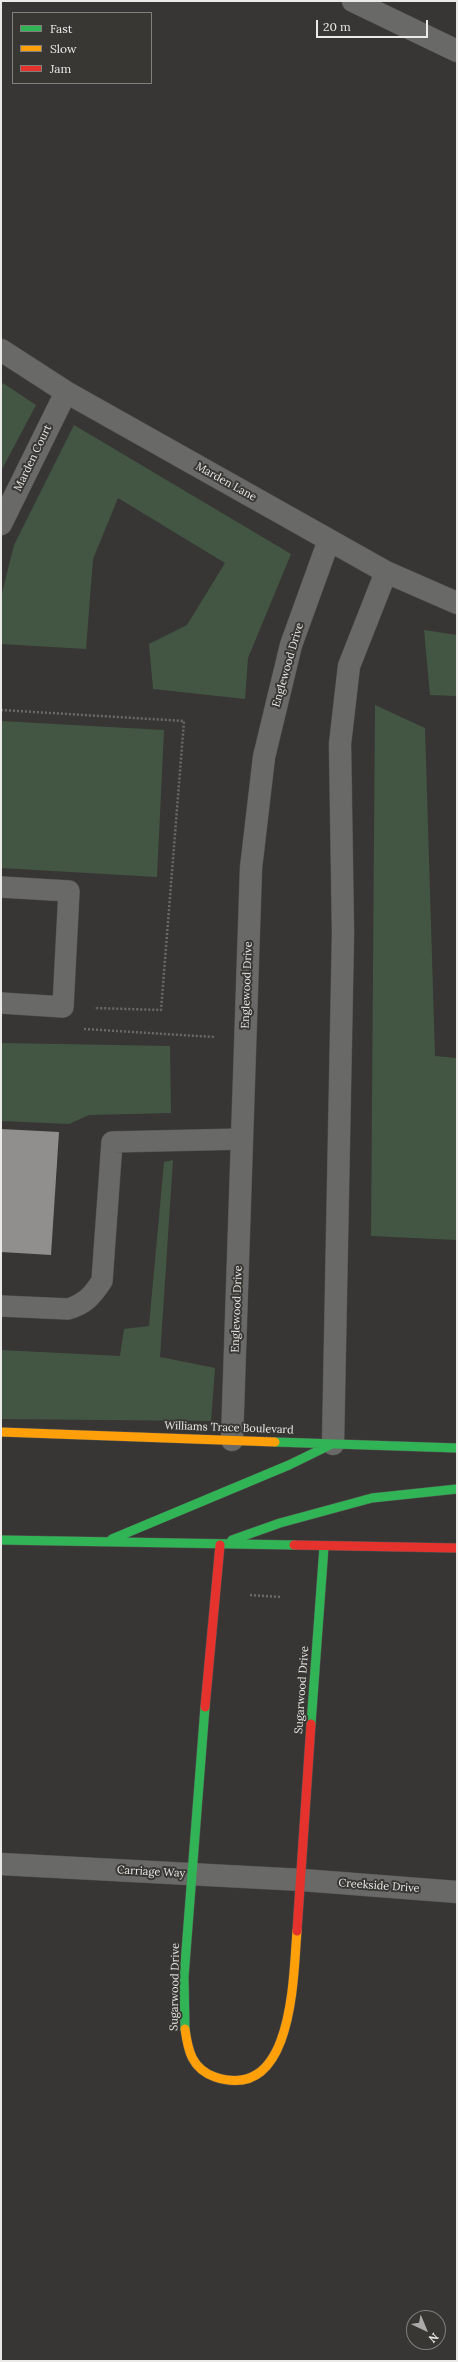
<!DOCTYPE html>
<html>
<head>
<meta charset="utf-8">
<style>
  body { margin:0 }
  #map { position:relative; width:458px; height:2362px; overflow:hidden; background:#373634; font-family:Lora,serif }
  canvas { display:block }
  .frame { position:absolute; inset:0; border:2px solid #ebeae8; pointer-events:none }
  .legend { position:absolute; left:12px; top:12px; width:140px; height:72px; box-sizing:border-box; background:#383733; border:1px solid #807f7b; margin:0; padding:5px 7px; list-style:none; font-size:12px; color:#ebeae8 }
  .legend li { display:flex; align-items:center; gap:8px; height:20px }
  .legend b { width:20px; border:1px solid #807f7b }
  .north { position:absolute; left:406px; top:2310px; width:40px; height:40px; box-sizing:border-box; background:#383733; border:1px solid #807f7b; border-radius:50%; rotate:136deg; font-size:11px; font-weight:700; line-height:16px; text-align:center; color:#ebeae8 }
  .north::after { content:''; display:block; margin:auto; width:14px; height:18px; background:#acaba9; clip-path:polygon(50% 0,100% 100%,50% 72%,0 100%) }
  .scale { position:absolute; left:316px; top:20px; width:112px; height:18px; box-sizing:border-box; border:2px solid #ebeae8; border-top:0; padding-left:5px; font-size:12px; line-height:14px; white-space:nowrap; color:#ebeae8; -webkit-text-stroke:3px #383733; paint-order:stroke }
</style>
</head>
<body>
<div id="map">
<canvas width="458" height="2362"></canvas>
<div class="frame"></div>
<ul class="legend">
<li><b style="height:5px;background:#30b455"></b>Fast</li>
<li><b style="height:5px;background:#ff9f0a"></b>Slow</li>
<li><b style="height:5px;background:#e5322d"></b>Jam</li>
</ul>
<div class="north">N</div>
<div class="scale">20 m</div>
</div>
<script>
const c = document.querySelector('canvas').getContext('2d');
c.lineJoin = 'round';
function paint(path, color) {
  c.fillStyle = color;
  c.fill(path, 'evenodd');
}
function stroke(path, color, width, dash) {
  c.strokeStyle = color;
  c.lineWidth = width;
  c.lineCap = dash ? 'butt' : 'round';
  c.setLineDash(dash || []);
  c.stroke(path);
}
function drawText(font, color, halo, rows, align = 'center') {
  c.font = font + ' Lora,serif';
  c.lineWidth = 4;
  c.setLineDash([]);
  c.textBaseline = 'middle';
  c.strokeStyle = halo;
  c.fillStyle = color;
  for (const [text, x, y, turn = 0] of rows) {
    c.save();
    c.translate(x, y);
    c.rotate((+turn || 0) * Math.PI / 180);
    c.textAlign = isNaN(turn) ? turn : align;
    if (halo) c.strokeText(text, 0, 0);
    c.fillText(text, 0, 0);
    c.restore();
  }
}
const green = new Path2D(`
  M 3,383 L 36,405 L 1,471 L 1,386 Z
  M 74,425 L 291,554 L 248,658 L 245,699 L 153,689 L 149,644 L 187,625 L 225,563 L 118,498 L 93,559 L 86,649 L 1,644 L 1,597 L 14,545 Z
  M 424,630 L 457,635 L 457,696 L 430,695 Z
  M 375,705 L 425,728 L 435,1056 L 457,1058 L 457,1240 L 371,1236 Z
  M 1,721 L 164,730 L 157,877 L 1,868 Z
  M 1,1043 L 170,1046 L 171,1113 L 89,1115 L 69,1124 L 1,1121 Z
  M 173,1160 L 160,1357 L 215,1368 L 211,1421 L 1,1419 L 1,1350 L 120,1356 L 124,1329 L 149,1326 L 164,1162 Z`);
const building = new Path2D(`
  M 1,1129 L 59,1132 L 51,1255 L 1,1252 Z`);
const path = new Path2D(`
  M 1,710 L 184,721 L 161,1010 L 94,1008
  M 84,1029 L 214,1037
  M 250,1595 L 280,1597`);
const lane = new Path2D(`
  M 1,887 L 69,891 L 63,1007 L 1,1003
  M 1,1306 L 68,1309 C 85,1304 92,1296 102,1281 L 112,1142 L 242,1139`);
const street = new Path2D(`
  M 353,1 L 457,51
  M 1,350 L 66,392 L 386,572 L 457,603
  M 1,524 L 66,392
  M 232,1440 L 251,868 L 264,757 L 291,645 L 329,540
  M 333,1444 L 343,933 L 340,744 L 349,666 L 386,572
  M 1,1864 L 302,1880 L 457,1892`);
const fast = new Path2D(`
  M 275,1442 L 457,1448
  M 112,1539 L 289,1465 L 330,1445
  M 1,1540 L 294,1545
  M 232,1540 L 280,1523 L 372,1498 L 457,1489
  M 311,1724 L 324,1547
  M 185,2029 L 184,1977 L 205,1707`);
const slow = new Path2D(`
  M 1,1432 L 275,1442
  M 185,2029 C 188,2051 192,2069 215,2077 C 294,2103 293,1977 297,1931`);
const jam = new Path2D(`
  M 294,1545 L 457,1548
  M 205,1707 L 220,1545
  M 297,1931 L 311,1724`);
const streetNames = [
  ["Marden Court",33,458,-64],
  ["Marden Lane",226,482,29],
  ["Englewood Drive",288,665,-74],
  ["Englewood Drive",247,985,-88],
  ["Englewood Drive",237,1309,-88],
  ["Williams Trace Boulevard",229,1428,2],
  ["Sugarwood Drive",302,1690,-86],
  ["Carriage Way",151,1872,3],
  ["Creekside Drive",379,1886,4],
  ["Sugarwood Drive",175,1987,-89]
];
paint(green, '#435643');
paint(building, '#908f8d');
stroke(lane, '#545351', 22);
stroke(street, '#545351', 23);
stroke(fast, '#545351', 10);
stroke(slow, '#545351', 10);
stroke(jam, '#545351', 10);
stroke(path, '#6a6a69', 2.5, [2, 2]);
stroke(lane, '#696967', 21);
stroke(street, '#696967', 22);
stroke(fast, '#30b455', 9);
stroke(slow, '#ff9f0a', 9);
stroke(jam, '#e5322d', 9);
drawText('11px', '#ebeae8', '#383733', streetNames);
</script>
</body>
</html>
